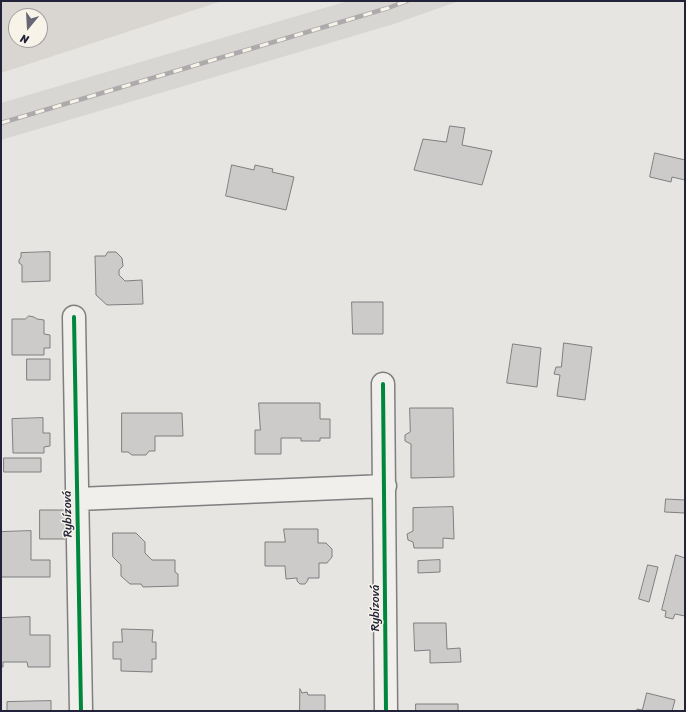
<!DOCTYPE html>
<html>
<head>
<meta charset="utf-8">
<style>
  body { margin:0 }
  #map { position:relative; width:686px; height:712px; overflow:hidden; background:#e7e5e1; font-family:Sriracha,sans-serif }
  canvas { display:block }
  .frame { position:absolute; inset:0; border:2px solid #22223b; pointer-events:none }
  .north { position:absolute; left:8px; top:8px; width:40px; height:40px; box-sizing:border-box; background:#f7f3e8; border:1px solid #a29fa3; border-radius:50%; rotate:198deg; font-size:11px; font-weight:700; line-height:16px; text-align:center; color:#22223b }
  .north::after { content:''; display:block; margin:auto; width:14px; height:18px; background:#676675; clip-path:polygon(50% 0,100% 100%,50% 72%,0 100%) }
</style>
</head>
<body>
<div id="map">
<canvas width="686" height="712"></canvas>
<div class="frame"></div>
<div class="north">N</div>
</div>
<script>
const c = document.querySelector('canvas').getContext('2d');
c.lineJoin = 'round';
function paint(path, color) {
  c.fillStyle = color;
  c.fill(path, 'evenodd');
}
function stroke(path, color, width, dash) {
  c.strokeStyle = color;
  c.lineWidth = width;
  c.lineCap = dash ? 'butt' : 'round';
  c.setLineDash(dash || []);
  c.stroke(path);
}
function drawText(font, color, halo, rows, align = 'center') {
  c.font = font + ' Sriracha,sans-serif';
  c.lineWidth = 3;
  c.setLineDash([]);
  c.textBaseline = 'middle';
  c.strokeStyle = halo;
  c.fillStyle = color;
  for (const [text, x, y, turn = 0] of rows) {
    c.save();
    c.translate(x, y);
    c.rotate((+turn || 0) * Math.PI / 180);
    c.textAlign = isNaN(turn) ? turn : align;
    if (halo) c.strokeText(text, 0, 0);
    c.fillText(text, 0, 0);
    c.restore();
  }
}
const built = new Path2D(`
  M 348,1 L 459,1 L 394,24 L 1,140 L 1,103 Z`);
const green = new Path2D(`
  M 1,1 L 222,1 L 1,73 ZM 16,16 L 40,16 L 40,40 L 16,40 Z`);
const building = new Path2D(`
  M 450,126 L 465,128 L 462,145 L 492,151 L 482,185 L 414,170 L 423,139 L 446,142 Z
  M 655,153 L 685,160 L 685,180 L 672,177 L 671,182 L 650,177 Z
  M 232,165 L 254,170 L 255,165 L 273,169 L 272,172 L 294,177 L 286,210 L 226,196 Z
  M 50,252 L 50,281 L 22,282 L 22,265 L 19,263 L 19,260 L 21,257 L 21,253 Z
  M 108,252 L 116,252 L 122,258 L 123,266 L 119,270 L 119,275 L 125,281 L 142,280 L 143,304 L 107,305 L 96,295 L 95,256 L 105,256 Z
  M 352,302 L 383,302 L 383,334 L 353,334 Z
  M 29,316 L 34,317 L 37,319 L 44,320 L 44,334 L 50,335 L 50,348 L 44,348 L 44,355 L 12,355 L 12,319 L 25,319 Z
  M 564,343 L 592,347 L 585,400 L 557,396 L 560,375 L 554,374 L 556,367 L 561,367 Z
  M 513,344 L 541,348 L 537,387 L 507,383 Z
  M 27,359 L 50,359 L 50,380 L 27,380 Z
  M 259,403 L 320,403 L 320,419 L 330,419 L 330,438 L 320,438 L 320,441 L 301,441 L 301,438 L 281,438 L 281,454 L 255,454 L 255,430 L 260,430 Z
  M 410,408 L 453,408 L 454,477 L 411,478 L 411,444 L 405,441 L 405,435 L 410,432 Z
  M 122,413 L 182,413 L 183,436 L 155,436 L 155,451 L 149,451 L 146,455 L 132,455 L 128,452 L 122,452 Z
  M 43,418 L 43,433 L 50,433 L 50,446 L 44,447 L 44,453 L 13,453 L 12,419 Z
  M 4,458 L 41,458 L 41,472 L 4,472 Z
  M 666,499 L 685,500 L 685,513 L 665,512 Z
  M 453,507 L 454,539 L 443,538 L 443,548 L 414,548 L 413,542 L 408,540 L 407,534 L 413,531 L 413,508 Z
  M 40,510 L 65,510 L 65,539 L 40,539 Z
  M 284,529 L 318,529 L 318,543 L 326,543 L 332,549 L 332,557 L 327,563 L 319,563 L 319,578 L 308,578 L 308,580 L 305,584 L 300,584 L 297,581 L 297,578 L 286,579 L 285,566 L 265,566 L 265,542 L 285,542 Z
  M 31,531 L 31,560 L 50,560 L 50,577 L 1,577 L 1,532 Z
  M 113,533 L 136,533 L 145,542 L 145,553 L 152,560 L 175,560 L 175,572 L 178,574 L 178,586 L 143,587 L 141,584 L 130,584 L 121,576 L 121,565 L 113,557 Z
  M 676,555 L 685,558 L 685,616 L 675,614 L 673,619 L 665,617 L 666,611 L 662,610 Z
  M 440,560 L 440,572 L 418,573 L 418,561 Z
  M 648,565 L 658,567 L 649,602 L 639,599 Z
  M 30,617 L 30,635 L 50,635 L 50,667 L 28,667 L 27,662 L 3,662 L 3,667 L 1,667 L 1,618 Z
  M 414,623 L 446,623 L 447,649 L 460,648 L 461,662 L 430,663 L 430,650 L 415,651 Z
  M 122,629 L 153,630 L 152,642 L 156,642 L 156,659 L 152,659 L 152,672 L 121,671 L 121,659 L 113,659 L 113,642 L 122,642 Z
  M 300,689 L 302,693 L 307,692 L 308,695 L 325,695 L 325,711 L 300,711 Z
  M 647,693 L 675,700 L 672,711 L 636,711 L 637,709 L 642,710 Z
  M 51,701 L 51,711 L 7,711 L 7,702 Z
  M 416,704 L 458,704 L 458,711 L 416,711 Z`);
const minor = new Path2D(`
  M 74,317 L 81,711
  M 383,384 L 386,711
  M 78,499 L 385,486`);
const rail = new Path2D(`
  M 1,123 L 388,8 L 407,1`);
const cycleway = new Path2D(`
  M 74,317 L 81,711
  M 383,384 L 386,711`);
const streetNames = [
  ["Rybízová",68,514,-91],
  ["Rybízová",376,608,-90]
];
paint(built, '#d8d6d3');
paint(green, '#d9d6d2');
paint(building, '#cdcbc9');
stroke(building, '#7f7e81', 1);
stroke(minor, '#7f7e81', 25);
stroke(minor, '#f0efeb', 22);
stroke(rail, '#acaaab', 4.5);
stroke(rail, '#f7f3e8', 3, [9]);
stroke(cycleway, '#00873e', 4);
drawText('12px', '#22223b', '#f7f3e8', streetNames);
</script>
</body>
</html>
